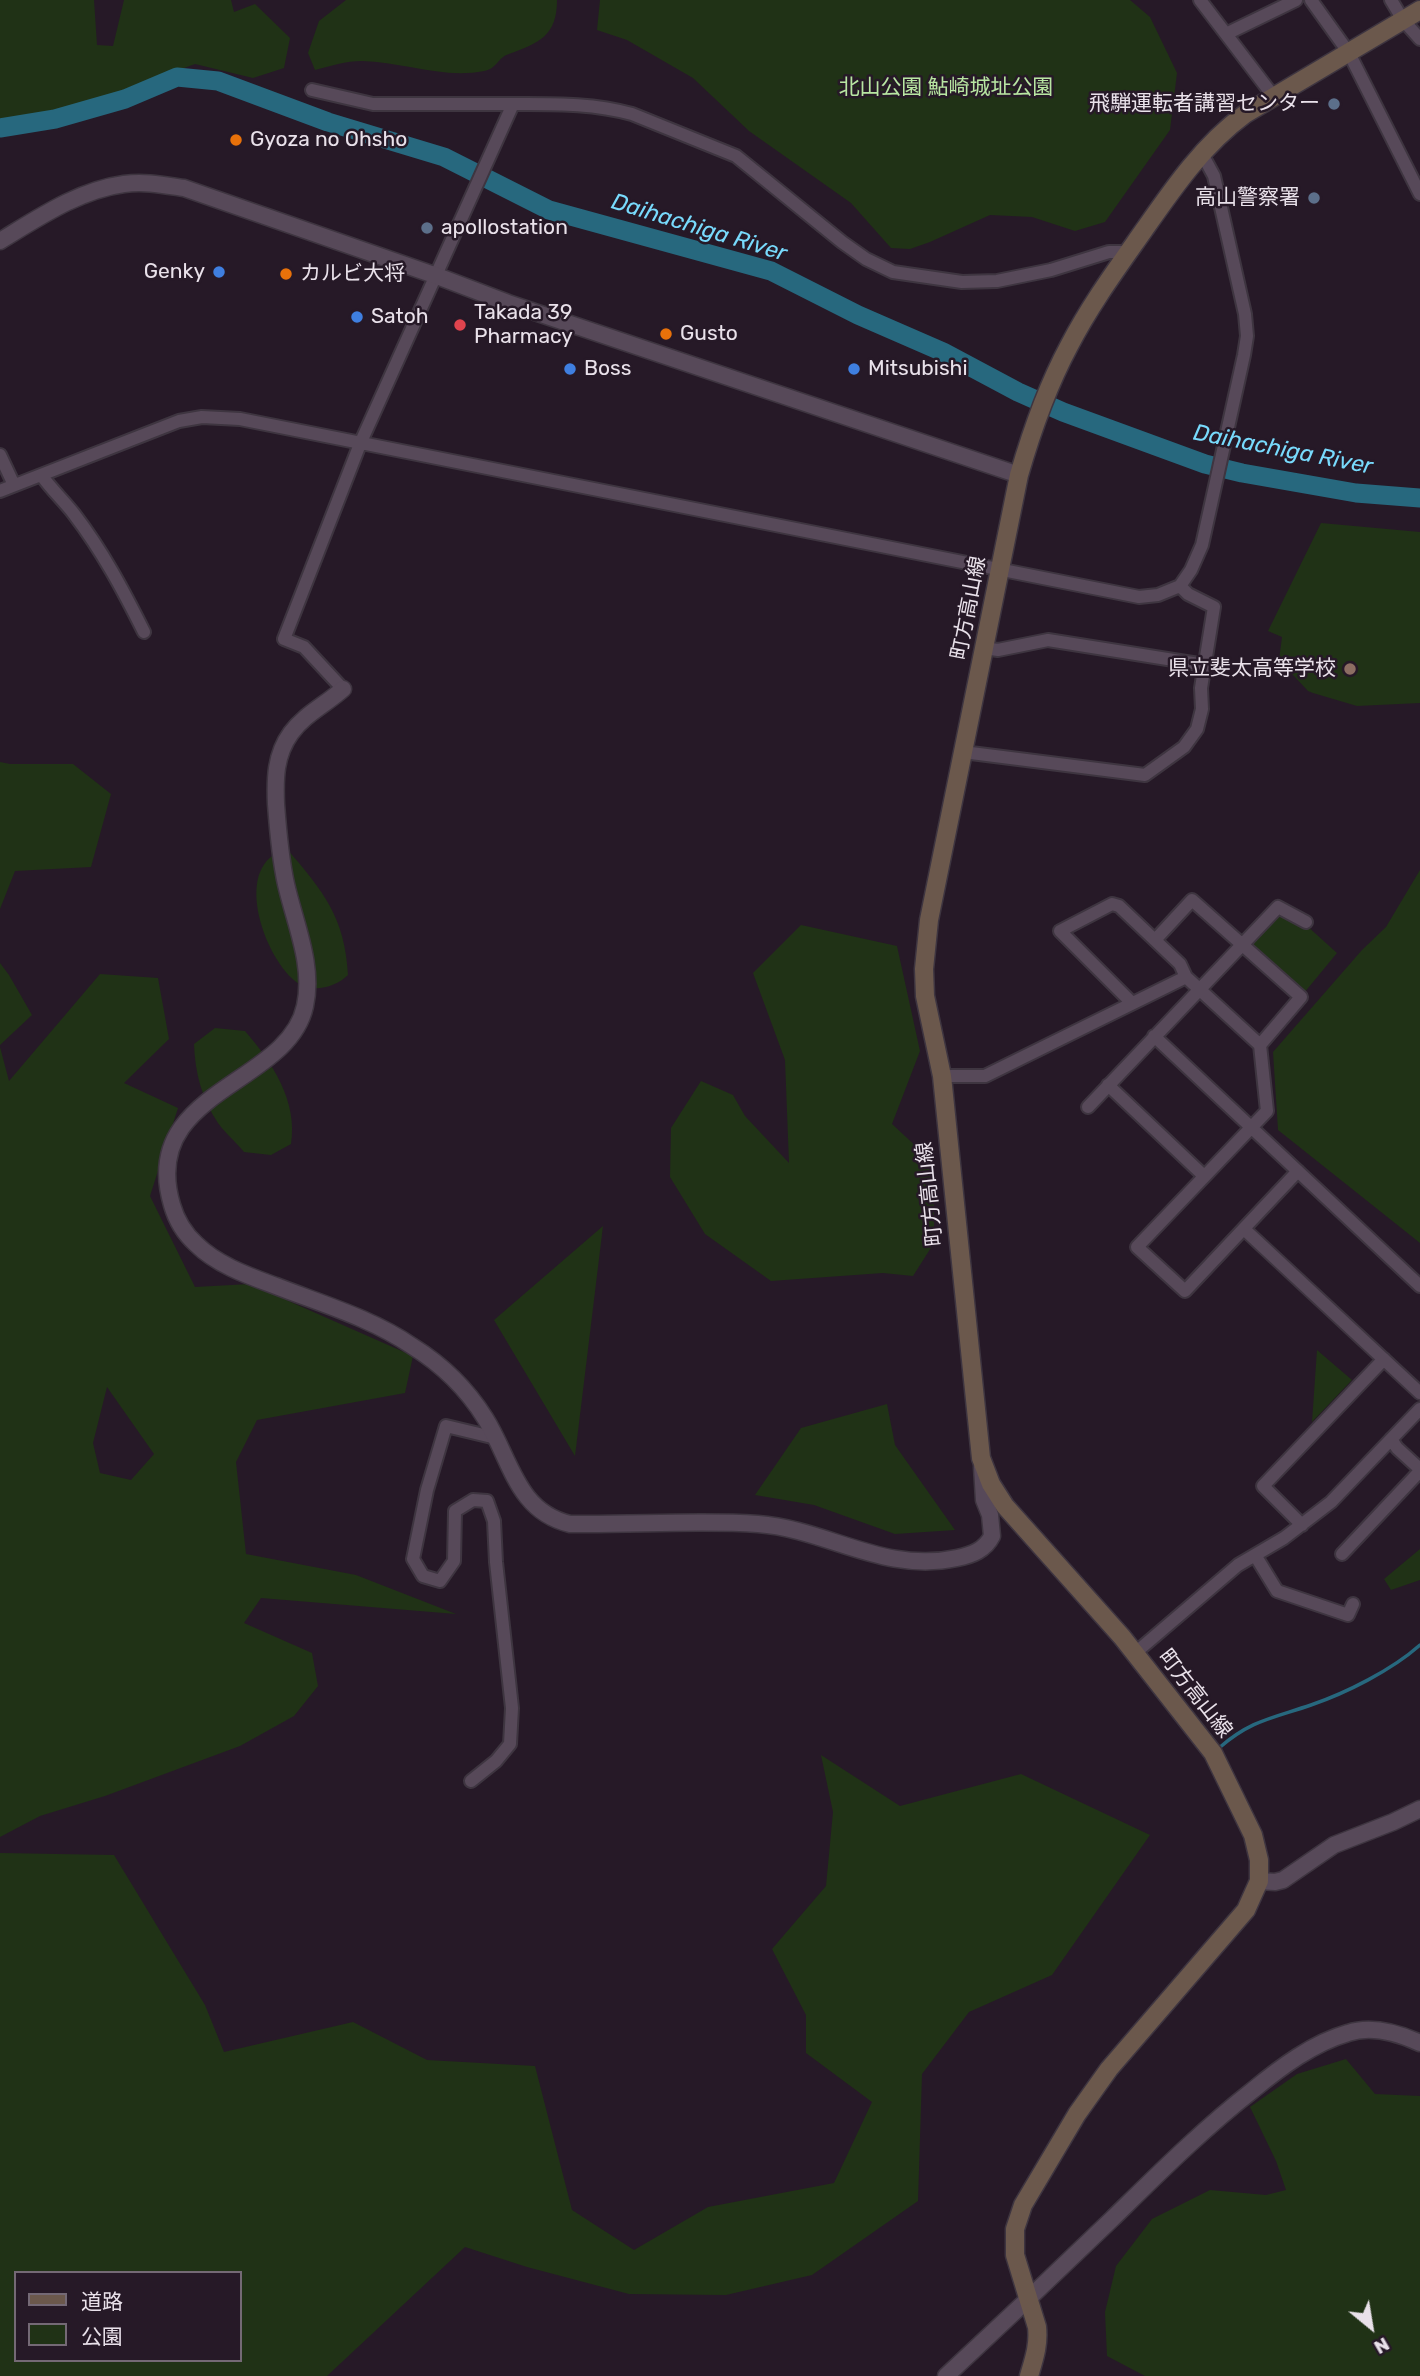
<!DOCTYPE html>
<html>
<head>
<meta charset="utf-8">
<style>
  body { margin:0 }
  #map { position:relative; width:1420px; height:2376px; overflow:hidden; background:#261927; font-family:Rubik,"Noto Sans JP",sans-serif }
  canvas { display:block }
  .legend { position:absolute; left:14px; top:2271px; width:228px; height:91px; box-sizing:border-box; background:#261927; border:2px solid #746975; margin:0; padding:9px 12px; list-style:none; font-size:21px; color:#e9e1ea }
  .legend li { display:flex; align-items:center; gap:14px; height:35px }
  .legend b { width:35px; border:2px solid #746975 }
  .north { position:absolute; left:1336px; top:2292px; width:70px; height:70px; -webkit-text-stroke:5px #261927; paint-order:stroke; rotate:150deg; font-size:19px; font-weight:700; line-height:28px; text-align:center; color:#e9e1ea }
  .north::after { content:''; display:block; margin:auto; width:24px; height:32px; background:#e9e1ea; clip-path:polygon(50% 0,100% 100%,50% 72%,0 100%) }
</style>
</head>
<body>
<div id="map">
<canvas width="1420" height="2376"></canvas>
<ul class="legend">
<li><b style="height:9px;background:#6b584c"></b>道路</li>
<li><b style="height:19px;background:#203216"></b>公園</li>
</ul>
<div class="north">N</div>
</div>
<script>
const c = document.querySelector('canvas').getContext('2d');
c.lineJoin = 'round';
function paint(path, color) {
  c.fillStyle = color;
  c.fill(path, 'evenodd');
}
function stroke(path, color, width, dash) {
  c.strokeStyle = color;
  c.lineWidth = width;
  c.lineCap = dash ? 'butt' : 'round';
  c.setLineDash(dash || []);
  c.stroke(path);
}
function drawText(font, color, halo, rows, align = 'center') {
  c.font = font + ' Rubik,"Noto Sans JP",sans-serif';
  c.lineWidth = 5;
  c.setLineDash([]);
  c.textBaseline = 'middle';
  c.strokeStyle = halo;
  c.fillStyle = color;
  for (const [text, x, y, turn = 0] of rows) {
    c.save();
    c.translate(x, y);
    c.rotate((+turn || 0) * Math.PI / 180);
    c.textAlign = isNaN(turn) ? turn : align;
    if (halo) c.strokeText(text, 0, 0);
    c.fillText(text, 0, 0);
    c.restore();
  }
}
const green = new Path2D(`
  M 0,0 L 94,0 L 97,45 L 113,46 L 124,0 L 231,0 L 234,12 L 255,4 L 290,38 L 284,68 L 253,78 L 195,64 L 88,103 L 0,121 Z
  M 346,0 L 557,0 C 557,36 539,43 509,54 C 498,57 497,69 484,71 C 443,79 403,62 362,61 C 346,61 330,66 315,70 L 308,53 L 319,21 Z
  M 600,0 L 1130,0 L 1150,17 L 1177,73 L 1170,130 L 1105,222 L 1075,231 L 1032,217 L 990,215 L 930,242 L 910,249 L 891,248 L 851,203 L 749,131 L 693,78 L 627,40 L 597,30 Z
  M 1321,523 L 1420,532 L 1420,703 L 1357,706 L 1313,693 L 1308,691 L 1279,660 L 1282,637 L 1268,631 Z
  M 0,762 L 10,764 L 73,764 L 111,794 L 91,867 L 15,871 L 0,909 Z
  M 287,849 C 323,891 345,917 348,975 C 335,988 310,994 295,981 C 263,955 231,863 287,849 Z
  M 1420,870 L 1420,1243 L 1278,1130 L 1273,1052 L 1362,950 L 1386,927 Z
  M 1279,913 L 1306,925 L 1337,953 L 1304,993 L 1253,949 L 1250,942 Z
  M 801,925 L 897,946 L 920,1051 L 892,1124 L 934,1163 L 934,1243 L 913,1276 L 883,1273 L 771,1281 L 705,1234 L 670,1177 L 671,1128 L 701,1081 L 733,1095 L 745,1116 L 789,1163 L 785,1060 L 753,973 Z
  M 0,963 L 9,975 L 32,1015 L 0,1045 Z
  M 100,974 L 158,978 L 169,1039 L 124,1083 L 178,1108 L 150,1196 L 195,1287 L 250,1284 L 413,1356 L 405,1393 L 257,1420 L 236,1462 L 246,1554 L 356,1575 L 456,1614 L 261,1598 L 244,1623 L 312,1653 L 318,1686 L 294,1716 L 240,1746 L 105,1796 L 40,1816 L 0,1837 L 0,1047 L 9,1081 ZM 107,1387 L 154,1454 L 131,1480 L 100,1473 L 93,1443 Z
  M 215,1028 L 245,1031 C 272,1062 298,1101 291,1144 L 271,1155 L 244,1152 C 236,1142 225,1133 218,1123 C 202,1099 195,1073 194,1044 Z
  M 603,1226 L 575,1456 L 494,1320 Z
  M 1317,1350 L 1352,1380 L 1312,1422 Z
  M 887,1404 L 895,1445 L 955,1530 L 895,1534 L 814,1505 L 755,1495 L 801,1428 Z
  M 1420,1549 L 1420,1580 L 1391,1590 L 1384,1579 Z
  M 821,1755 L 900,1806 L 1021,1774 L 1150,1835 L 1052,1975 L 969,2012 L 922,2074 L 918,2201 L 812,2275 L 726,2295 L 629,2294 L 527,2267 L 465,2247 L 327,2376 L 0,2376 L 0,1853 L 114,1855 L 205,2005 L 224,2052 L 353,2022 L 427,2060 L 535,2066 L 572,2210 L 634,2250 L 708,2207 L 834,2183 L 872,2102 L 806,2053 L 806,2015 L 772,1949 L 826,1886 L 833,1812 ZM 16,2273 L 240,2273 L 240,2360 L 16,2360 Z
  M 1346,2059 L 1375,2094 L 1420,2096 L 1420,2376 L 1145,2376 L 1107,2356 L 1105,2312 L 1116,2266 L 1152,2219 L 1210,2190 L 1266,2195 L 1286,2190 L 1276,2161 L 1250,2107 L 1297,2074 Z`);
const stream = new Path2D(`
  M 1219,1748 C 1251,1720 1273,1718 1311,1705 C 1346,1693 1392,1670 1420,1645`);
const river = new Path2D(`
  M 0,128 L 55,119 L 125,99 L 177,77 L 218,81 L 328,122 L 444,157 L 549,210 L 771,271 L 858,315 L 943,352 L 1018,392 L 1063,412 L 1205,464 L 1242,473 L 1356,493 L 1420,498`);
const minor = new Path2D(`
  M 1200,0 L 1274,97
  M 1311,0 L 1349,53 L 1420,194
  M 1391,0 L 1403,20 L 1420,39
  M 1226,34 L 1296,0
  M 312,90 L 373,104 L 513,104
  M 0,455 L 14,485
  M 42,476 C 52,490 64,501 74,514 C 103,552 123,590 144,632
  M 0,491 L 179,421 L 202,417 L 240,419 L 1139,597 L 1158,595 L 1180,586 L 1191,570 L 1202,545 L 1244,355 L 1247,336 L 1245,314 L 1214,176 L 1201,152
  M 984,648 L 998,650 L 1048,640 L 1205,665
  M 343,689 L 304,647 L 284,639 L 360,444 L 513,104 C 554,104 593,103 632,114 L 736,156 L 842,242 L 866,259 L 893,272 L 962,282 L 997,281 L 1051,270 L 1109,252 L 1129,252
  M 963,752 L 1145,775 L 1184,747 L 1197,729 L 1202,709 L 1201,688 L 1214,607 L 1188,594 L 1180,586
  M 1155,940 L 1192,900 L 1301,997 L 1260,1045
  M 1132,1003 L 1060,931 L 1112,904 L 1119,906 L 1180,964 L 1186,977 L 1260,1045 L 1267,1111 L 1137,1247 L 1185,1291 L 1298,1171
  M 1154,1036 L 1420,1286
  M 942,1076 L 985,1076 L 1186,977
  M 1108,1085 L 1204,1176
  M 1088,1107 L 1278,907 L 1306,922
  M 1244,1229 L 1420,1393
  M 1391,1439 L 1397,1448 L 1420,1469
  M 1302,1525 L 1263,1486 L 1384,1359
  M 1342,1554 L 1420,1471
  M 1255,1555 L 1277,1591 L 1348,1615 L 1353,1604
  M 1134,1654 L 1238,1565 L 1284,1538 L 1331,1502 L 1420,1409
  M 471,1781 L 496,1761 L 510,1744 L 512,1708 L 496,1562 L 494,1521 L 487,1501 L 473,1500 L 455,1511 L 454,1561 L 440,1581 L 423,1576 L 413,1559 L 427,1490 L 446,1426 L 496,1438`);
const tertiary = new Path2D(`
  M 0,241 C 38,218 79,190 124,184 C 144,181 164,185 184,188 L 437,276 L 508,303 L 1019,475
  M 343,689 C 325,705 305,714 291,733 C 275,755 275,779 276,804 C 278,831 280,857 286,884 C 295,924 314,965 305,1006 C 288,1086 138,1090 172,1205 C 176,1219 185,1234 196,1244 C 217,1265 249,1276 276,1286 C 322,1304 371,1318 412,1346 C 441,1364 467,1389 485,1418 C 511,1459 516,1511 570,1524 C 633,1525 696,1520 758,1524 C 827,1529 884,1574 957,1558 C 972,1555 985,1550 992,1536 L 990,1515 L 984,1500 L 982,1467
  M 1259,1881 L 1275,1882 L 1283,1880 L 1334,1845 L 1393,1822 L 1420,1809
  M 946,2376 C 1002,2324 1057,2272 1112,2219 C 1158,2174 1203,2129 1253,2090 C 1281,2067 1313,2043 1348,2033 C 1372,2025 1398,2033 1420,2043`);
const secondary = new Path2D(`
  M 1029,2376 C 1034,2359 1039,2345 1037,2327 L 1015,2255 L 1015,2229 L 1023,2205 L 1077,2114 L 1109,2069 L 1246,1910 L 1259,1881 L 1259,1860 L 1253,1835 L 1213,1753 L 1122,1637 L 1005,1506 L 991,1484 L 981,1458 L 942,1076 L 925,996 L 924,969 L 929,920 L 1019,475 C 1032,430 1047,387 1069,346 C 1090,305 1118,267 1144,230 C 1174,187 1203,145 1245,114 L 1420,10`);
const markers = [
  [1334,104,7,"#5c6f8a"],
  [236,140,7,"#e8710a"],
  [1314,198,7,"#5c6f8a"],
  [427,228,7,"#5c6f8a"],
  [219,272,7,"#3f7fe0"],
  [286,274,7,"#e8710a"],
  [357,317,7,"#3f7fe0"],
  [460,325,7,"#e0444e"],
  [666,334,7,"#e8710a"],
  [570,369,7,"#3f7fe0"],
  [854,369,7,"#3f7fe0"],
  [1350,669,7,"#8d6e63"]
];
const parkNames = [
  ["北山公園 鮎崎城址公園",946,88]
];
const poiNames = [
  ["飛騨運転者講習センター",1320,104,"right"],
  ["Gyoza no Ohsho",250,140],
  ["高山警察署",1300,198,"right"],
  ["apollostation",441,228],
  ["Genky",205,272,"right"],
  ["カルビ大将",300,274],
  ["Takada 39",474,313],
  ["Pharmacy",474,337],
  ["Satoh",371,317],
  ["Gusto",680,334],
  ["Boss",584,369],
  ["Mitsubishi",868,369],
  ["県立斐太高等学校",1336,669,"right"]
];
const streetNames = [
  ["町方高山線",969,608,-79],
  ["町方高山線",930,1194,-96],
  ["町方高山線",1195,1694,52]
];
const waterNames = [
  ["Daihachiga River",699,228,17],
  ["Daihachiga River",1283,450,11]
];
paint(green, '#203216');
stroke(stream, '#27687e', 3.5);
stroke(river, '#27687e', 19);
stroke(minor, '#3e3540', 16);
stroke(tertiary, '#3e3540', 19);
stroke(secondary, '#3e3540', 21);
stroke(minor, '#574959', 12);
stroke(tertiary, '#574959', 16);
stroke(secondary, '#6b584c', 18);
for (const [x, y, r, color] of markers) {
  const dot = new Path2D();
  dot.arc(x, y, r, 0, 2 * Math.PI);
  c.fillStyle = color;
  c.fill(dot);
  stroke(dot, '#261927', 2.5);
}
drawText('21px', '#b8e6a2', '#261927', parkNames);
drawText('21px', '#e9e1ea', '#261927', poiNames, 'left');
drawText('21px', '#e9e1ea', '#261927', streetNames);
drawText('italic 23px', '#78dafc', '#261927', waterNames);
</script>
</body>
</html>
